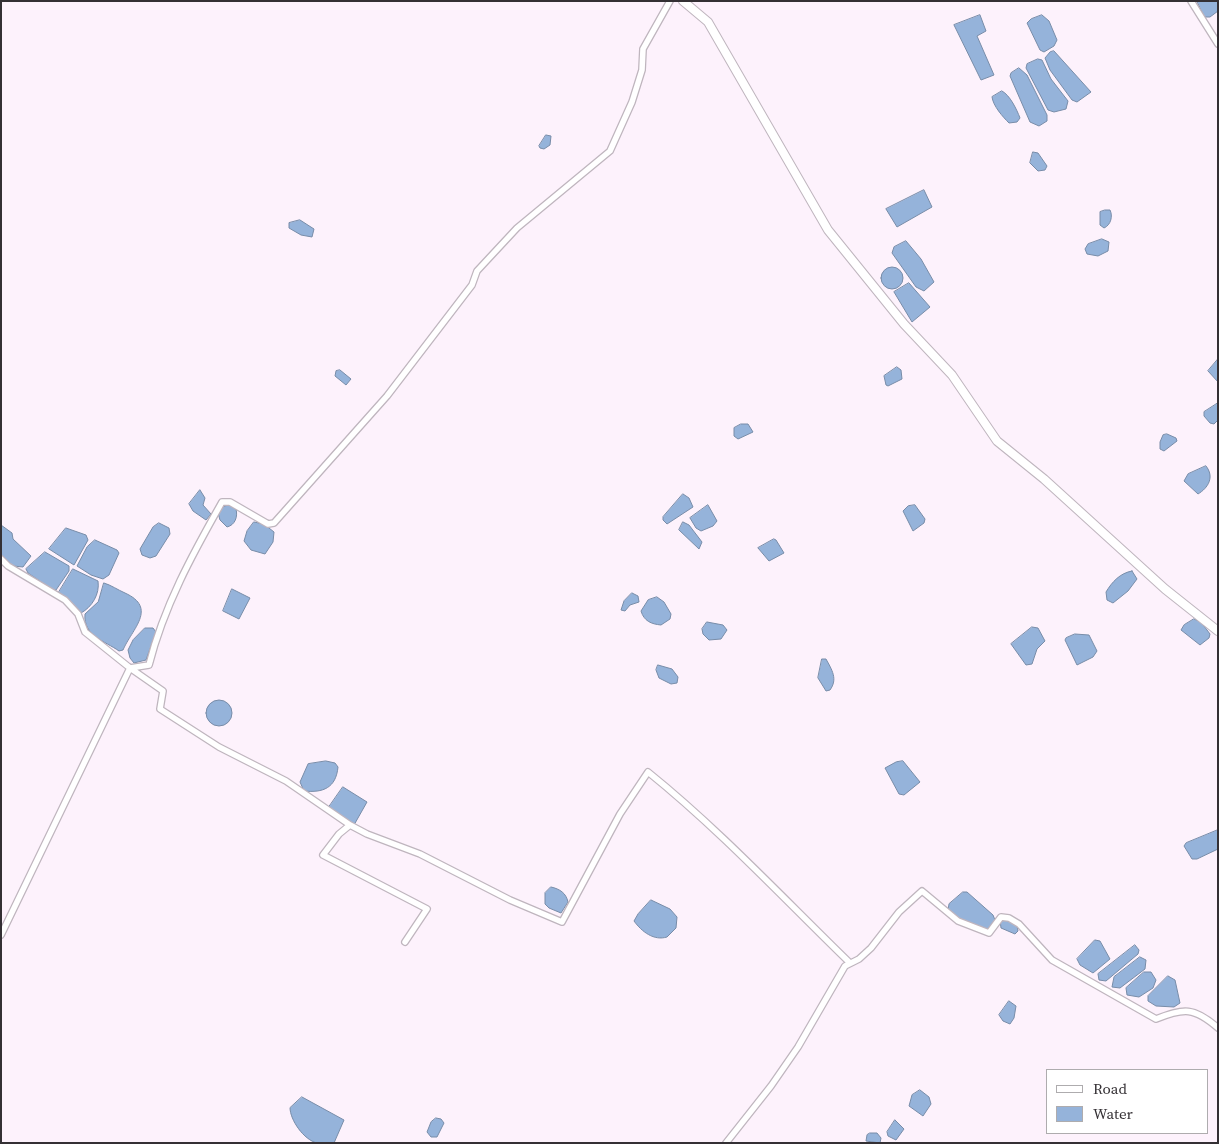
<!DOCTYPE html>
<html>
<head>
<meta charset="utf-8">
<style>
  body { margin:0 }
  #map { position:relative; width:1219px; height:1144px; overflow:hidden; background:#fdf2fc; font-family:"Source Serif 4",serif }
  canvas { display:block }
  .frame { position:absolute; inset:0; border:2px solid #343034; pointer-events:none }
  .legend { position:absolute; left:1046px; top:1069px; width:162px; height:65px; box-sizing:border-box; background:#fff; border:1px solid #aeacae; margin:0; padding:6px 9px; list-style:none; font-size:15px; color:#343034 }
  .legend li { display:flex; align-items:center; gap:10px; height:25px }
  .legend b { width:25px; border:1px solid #aeacae }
</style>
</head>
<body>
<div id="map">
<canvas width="1219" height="1144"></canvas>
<div class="frame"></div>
<ul class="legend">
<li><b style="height:6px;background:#fff"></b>Road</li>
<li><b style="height:14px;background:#95b3da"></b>Water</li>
</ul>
</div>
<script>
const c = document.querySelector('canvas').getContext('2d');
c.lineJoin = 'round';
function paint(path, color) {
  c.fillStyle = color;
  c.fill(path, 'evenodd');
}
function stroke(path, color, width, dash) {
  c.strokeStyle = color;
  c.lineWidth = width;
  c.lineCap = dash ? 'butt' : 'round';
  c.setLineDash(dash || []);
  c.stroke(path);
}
const water = new Path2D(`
  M 1197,1 L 1218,1 L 1218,11 L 1210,17 L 1205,17 Z
  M 980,15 L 986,31 L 977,36 L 994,75 L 981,80 L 954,25 Z
  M 1042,15 L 1049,21 L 1057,40 L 1054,46 L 1044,52 L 1040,50 L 1027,23 L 1031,19 Z
  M 1054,51 L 1091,92 L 1077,102 L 1072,100 L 1050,70 L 1045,58 L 1050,52 Z
  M 1038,59 L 1042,60 L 1051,79 L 1068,101 L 1066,109 L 1054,112 L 1048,110 L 1026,68 L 1027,64 Z
  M 1019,68 L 1027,75 L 1047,115 L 1047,121 L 1039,126 L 1030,122 L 1010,76 L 1011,73 Z
  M 1002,91 C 1010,95 1017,110 1020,118 L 1017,122 L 1009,123 C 1003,117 993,106 992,97 Z
  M 546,135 L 551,136 L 550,145 L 544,149 L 540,148 L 539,146 Z
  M 1033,152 L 1038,153 L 1047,166 L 1045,170 L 1038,171 L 1030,163 Z
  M 924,190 L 932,207 L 897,227 L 886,209 Z
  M 1105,210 L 1110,210 C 1113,216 1111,225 1104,228 L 1100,225 L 1100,212 Z
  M 300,220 L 314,229 L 312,237 L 301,235 L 289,228 L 289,223 Z
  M 1102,239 L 1109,242 L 1108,251 L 1098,256 L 1087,254 L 1085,249 L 1088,244 Z
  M 906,241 L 921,259 L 934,282 L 924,291 L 916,287 L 892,253 L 894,247 Z
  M881 278a11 11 0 1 1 22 0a11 11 0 1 1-22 0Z
  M 909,283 L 930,307 L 912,322 L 894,292 Z
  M 1218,359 L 1218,382 L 1208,371 Z
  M 897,367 L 901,370 L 902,379 L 888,386 L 886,385 L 884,376 Z
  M 340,370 L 351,379 L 346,385 L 335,376 L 336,371 Z
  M 1218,403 L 1218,420 L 1214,424 L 1210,423 L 1204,416 L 1204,412 Z
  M 741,424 L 748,424 L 753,432 L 738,439 L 734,436 L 734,428 Z
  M 1167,434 L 1176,438 L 1177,441 L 1164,451 L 1160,449 L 1160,442 L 1163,435 Z
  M 1206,466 C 1215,477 1208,488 1198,494 L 1184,481 L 1188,474 Z
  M 200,490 L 205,498 L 203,505 L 211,514 L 206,520 L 193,511 L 189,504 Z
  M 683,494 L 689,498 L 693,507 L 667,524 L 663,520 L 663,517 Z
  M 229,505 L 236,509 C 238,517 235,525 227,527 L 220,520 L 218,513 L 223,507 Z
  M 708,505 L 717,521 L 713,526 L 701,531 L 696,528 L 690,518 Z
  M 915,505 L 925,519 L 924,523 L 913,531 L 903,511 L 908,506 Z
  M 254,522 L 264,524 L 274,532 L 273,542 L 265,554 L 251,550 L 244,541 L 247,531 Z
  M 683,522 L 689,525 L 702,542 L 699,549 L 679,530 Z
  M 159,523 L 169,528 L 170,534 L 156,556 L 150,558 L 142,555 L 140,549 L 153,527 Z
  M 1,525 L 12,533 L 13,539 L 31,556 L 23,567 L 13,566 L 1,555 Z
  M 66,528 L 86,535 L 88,540 L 74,565 L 49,549 Z
  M 774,539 L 776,540 L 784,553 L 769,561 L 758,548 Z
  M 95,540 L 117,550 L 119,553 L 109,575 L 103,579 L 91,575 L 77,566 L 87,547 Z
  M 45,552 L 69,566 L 69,571 L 56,590 L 53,590 L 28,573 L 26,569 Z
  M 73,569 L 98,581 C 100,594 92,607 81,613 L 59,592 Z
  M 1132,571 L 1137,579 L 1128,591 L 1113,603 L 1107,600 L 1106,592 C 1112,582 1120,573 1132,571 Z
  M 104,583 C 111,585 118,590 125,593 C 158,608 132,629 123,650 L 119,651 C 105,641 83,636 85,614 L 98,602 Z
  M 232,589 L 250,598 L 239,619 L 223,611 Z
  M 632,593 L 638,596 L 639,602 L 630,605 L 625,611 L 621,610 L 624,601 Z
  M 657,597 L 664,602 L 671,614 L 670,619 L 661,625 C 651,624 644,621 641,611 L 648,600 Z
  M 1194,619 L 1201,622 L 1210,634 L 1209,638 L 1200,645 L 1181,630 L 1184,625 Z
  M 707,622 L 723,625 L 727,630 L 721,639 L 709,640 L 703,634 L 702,629 Z
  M 1032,627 L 1038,628 L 1045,641 L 1037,649 L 1032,664 L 1026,665 L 1011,644 Z
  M 145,628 L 153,628 L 156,632 L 146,660 L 134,663 L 130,658 L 128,650 L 133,640 Z
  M 1075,634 L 1089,635 L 1097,651 L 1093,657 L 1077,665 L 1065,640 L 1066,638 Z
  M 822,659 L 826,659 C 832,670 838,679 830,690 L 826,691 L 818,678 Z
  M 658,665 L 672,669 L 678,677 L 677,683 L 671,684 L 659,678 L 656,670 Z
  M206 713a13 13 0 1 1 26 0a13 13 0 1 1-26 0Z
  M 326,761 L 335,763 L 338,767 C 336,788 323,793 304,791 L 300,782 L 308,764 Z
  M 903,761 L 920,782 L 904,795 L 899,794 L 885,768 L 896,762 Z
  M 343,787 L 367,802 L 354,825 L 329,807 Z
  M 1218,830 L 1218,849 L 1197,859 L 1192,859 L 1184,846 L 1186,843 Z
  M 551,887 C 560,889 566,893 568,902 L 561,913 L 549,908 L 545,904 L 545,893 Z
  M 963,892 L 967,892 L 993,915 L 995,920 L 987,930 L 957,918 L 948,910 L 949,904 Z
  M 651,900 L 670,909 L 677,917 L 676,928 L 667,937 C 654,941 642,932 634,921 L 638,914 Z
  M 1005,919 L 1017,926 L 1018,931 L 1015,934 L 1001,928 L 1000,920 Z
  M 1095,940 L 1100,941 L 1110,959 L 1093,973 L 1080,965 L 1077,959 Z
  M 1135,945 L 1139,950 L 1138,954 L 1106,981 L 1099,980 L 1098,974 Z
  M 1140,957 L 1146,960 L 1145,969 L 1120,988 L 1112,987 L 1114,977 Z
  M 1144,972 L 1151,972 L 1156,980 L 1153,988 L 1139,997 L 1127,995 L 1126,988 Z
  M 1168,976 L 1175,980 L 1180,1003 L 1174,1007 L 1156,1006 L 1148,1001 L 1148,996 Z
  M 1009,1001 L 1016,1006 L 1014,1018 L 1010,1024 L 1003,1021 L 999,1015 Z
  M 920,1090 L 929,1097 L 931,1104 L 923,1116 L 909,1106 L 912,1095 Z
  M 302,1097 L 344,1120 L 334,1143 C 329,1143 322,1144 317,1143 C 304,1140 290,1120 290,1108 Z
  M 436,1118 L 441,1119 L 444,1123 L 437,1137 L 431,1137 L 427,1132 L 431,1122 Z
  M 895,1120 L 904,1129 L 896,1140 L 888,1136 L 887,1132 Z
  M 870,1133 L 877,1133 L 881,1138 L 880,1143 L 866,1141 L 867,1135 Z`);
const street = new Path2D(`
  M 1191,1 L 1218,44
  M 1,559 L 8,566 L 65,600 L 78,614 L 85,632 L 130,668 L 163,691 L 160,709 L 219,747 L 286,781 L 350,825 L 339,834 L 323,855 L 427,909 L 405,942
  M 350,825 L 367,834 L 420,854 L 510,900 L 562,922 L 620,814 L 648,772 C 720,830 784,899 850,963
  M 1,935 L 130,668 L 149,665 C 164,606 192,555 222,502 L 230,502 L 268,524 L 274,523 L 387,396 L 472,285 L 477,271 L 517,228 L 610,151 L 632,102 L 642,70 L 643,49 L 670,1
  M 726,1143 L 771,1086 L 798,1047 L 845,966 L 859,959 L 871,948 L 899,912 L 922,891 L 958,921 L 989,933 L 1001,917 L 1009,918 L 1019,924 L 1052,960 L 1156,1019 C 1184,1008 1194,1007 1218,1028`);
const secondary = new Path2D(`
  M 683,1 L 708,22 L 828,230 L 904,324 L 952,375 L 997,441 L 1044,479 L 1165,589 L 1218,631`);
paint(water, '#95b3da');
stroke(water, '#788ca8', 1);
stroke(street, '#bfb5be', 8);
stroke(secondary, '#bfb5be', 10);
stroke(street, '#fff', 5.5);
stroke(secondary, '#fff', 8);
</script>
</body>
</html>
